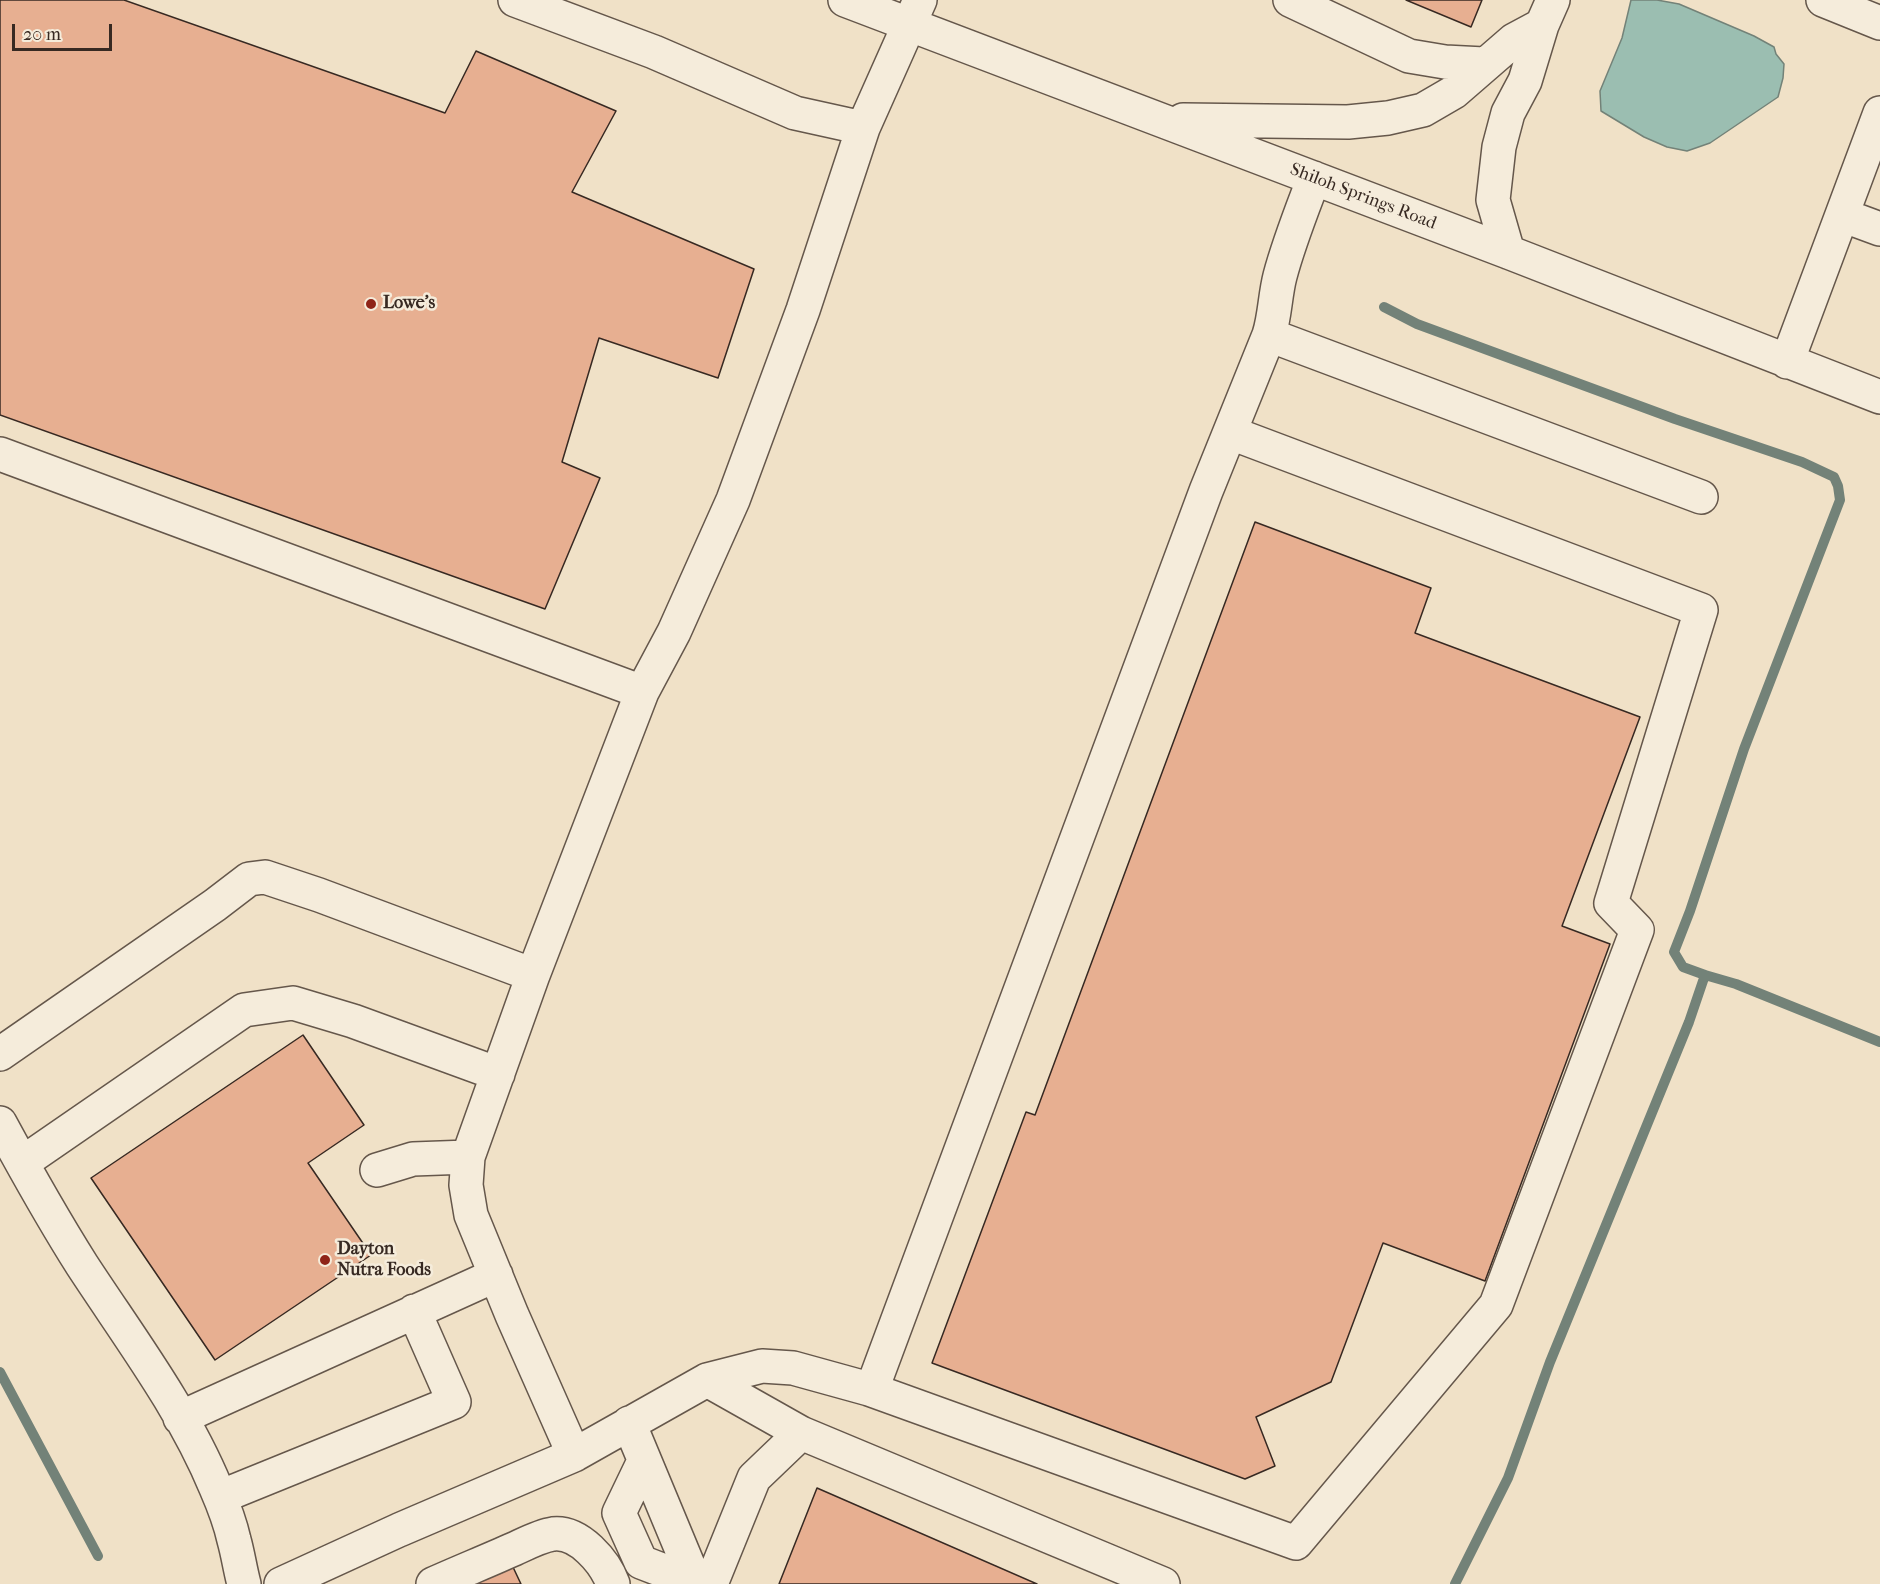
<!DOCTYPE html>
<html>
<head>
<meta charset="utf-8">
<style>
  body { margin:0 }
  #map { position:relative; width:1880px; height:1584px; overflow:hidden; background:#f0e1c7; font-family:"IM FELL French Canon",serif }
  canvas { display:block }
  .scale { position:absolute; left:12px; top:24px; width:100px; height:27px; box-sizing:border-box; border:3px solid #372922; border-top:0; padding-left:8px; font-size:18px; line-height:21px; white-space:nowrap; color:#372922; -webkit-text-stroke:4px #f5ecdb; paint-order:stroke }
</style>
</head>
<body>
<div id="map">
<canvas width="1880" height="1584"></canvas>
<div class="scale">20 m</div>
</div>
<script>
const c = document.querySelector('canvas').getContext('2d');
c.lineJoin = 'round';
function paint(path, color) {
  c.fillStyle = color;
  c.fill(path, 'evenodd');
}
function stroke(path, color, width, dash) {
  c.strokeStyle = color;
  c.lineWidth = width;
  c.lineCap = dash ? 'butt' : 'round';
  c.setLineDash(dash || []);
  c.stroke(path);
}
function drawText(font, color, halo, rows, align = 'center') {
  c.font = font + ' "IM FELL French Canon",serif';
  c.lineWidth = 5;
  c.setLineDash([]);
  c.textBaseline = 'middle';
  c.strokeStyle = halo;
  c.fillStyle = color;
  for (const [text, x, y, turn = 0] of rows) {
    c.save();
    c.translate(x, y);
    c.rotate((+turn || 0) * Math.PI / 180);
    c.textAlign = isNaN(turn) ? turn : align;
    if (halo) c.strokeText(text, 0, 0);
    c.fillText(text, 0, 0);
    c.restore();
  }
}
const water = new Path2D(`
  M 1631,0 L 1657,0 L 1679,4 L 1754,36 L 1774,47 L 1776,54 L 1784,64 L 1783,78 L 1778,97 L 1710,143 L 1687,151 L 1667,147 L 1644,137 L 1601,111 L 1600,91 L 1622,38 Z`);
const stream = new Path2D(`
  M 1384,307 L 1417,324 L 1675,419 L 1802,462 L 1834,477 L 1838,486 L 1840,500 L 1744,749 L 1690,911 L 1674,952 L 1683,967 L 1705,975 L 1689,1022 L 1550,1362 L 1508,1478 L 1455,1584
  M 1705,975 L 1736,984 L 1880,1042
  M 0,1372 L 98,1556`);
const building = new Path2D(`
  M 0,0 L 124,0 L 445,113 L 476,51 L 616,111 L 572,192 L 754,269 L 718,378 L 599,338 L 562,462 L 600,478 L 545,609 L 0,415 Z
  M 1406,0 L 1482,0 L 1471,27 Z
  M 1255,522 L 1431,588 L 1415,633 L 1640,717 L 1562,926 L 1610,944 L 1485,1281 L 1383,1243 L 1331,1382 L 1256,1417 L 1275,1466 L 1245,1479 L 932,1363 L 1026,1112 L 1035,1115 Z
  M 303,1035 L 364,1125 L 308,1163 L 371,1255 L 215,1360 L 91,1178 Z
  M 817,1488 L 1037,1584 L 779,1584 Z
  M 512,1565 L 521,1584 L 471,1584 Z`);
const minor = new Path2D(`
  M 515,0 L 654,52 L 795,113 L 863,128
  M 845,0 L 1508,252 L 1880,397
  M 1290,0 L 1409,56 L 1445,62 L 1484,64
  M 1823,0 L 1880,23
  M 1183,120 L 1348,122 L 1388,118 L 1423,110 L 1454,92 L 1514,40 L 1542,25
  M 1842,215 L 1880,229
  M 1508,252 L 1493,200 L 1499,147 L 1508,113 L 1525,81 L 1542,25 L 1553,0
  M 1269,335 L 1701,497
  M 1787,362 L 1880,113
  M 0,454 L 642,692
  M 0,1054 L 215,905 L 249,879 L 265,877 L 319,895 L 533,975
  M 0,1123 C 26,1171 53,1219 82,1265 C 129,1337 183,1408 216,1488 C 223,1504 230,1522 234,1540 C 238,1554 240,1569 244,1584
  M 22,1163 L 244,1010 L 293,1003 L 353,1021 L 498,1074
  M 377,1170 L 413,1159 L 468,1157
  M 707,1380 L 801,1433
  M 869,1389 L 1296,1543 L 1496,1305 L 1637,930 L 1611,903 L 1701,610 L 1231,433
  M 180,1418 L 496,1275
  M 629,1423 L 696,1584
  M 574,1455 L 512,1315 L 471,1215 L 466,1185 L 468,1157 L 533,975 L 642,692 L 674,632 L 733,500 L 803,310 L 863,128 L 920,0
  M 644,1461 L 619,1513 L 641,1562 L 695,1583
  M 220,1497 L 454,1402 L 414,1311
  M 281,1584 L 399,1530 L 574,1455 L 707,1380 L 762,1366 L 793,1368 L 869,1389 L 875,1381 L 1206,491 L 1269,335 C 1275,316 1275,295 1280,276 C 1289,242 1302,210 1314,178
  M 433,1584 C 460,1572 487,1561 514,1549 C 525,1544 540,1536 553,1534 C 579,1531 605,1562 613,1584
  M 711,1584 L 754,1478 L 801,1433 L 1163,1584`);
const markers = [
  [371,304,6,"#8f2418"],
  [325,1260,6,"#8f2418"]
];
const streetNames = [
  ["Shiloh Springs Road",1363,197,21]
];
const poiNames = [
  ["Lowe's",383,304],
  ["Dayton",337,1250],
  ["Nutra Foods",337,1271]
];
paint(water, '#9bbeb1');
stroke(water, '#738278', 1.5);
stroke(stream, '#738278', 10);
paint(building, '#e7af91');
stroke(building, '#372922', 1.5);
stroke(minor, '#65574b', 36);
stroke(minor, '#f5ecdb', 33);
for (const [x, y, r, color] of markers) {
  const dot = new Path2D();
  dot.arc(x, y, r, 0, 2 * Math.PI);
  c.fillStyle = color;
  c.fill(dot);
  stroke(dot, '#f5ecdb', 2);
}
drawText('18px', '#372922', '#f5ecdb', streetNames);
drawText('bold 18px', '#372922', '#f5ecdb', poiNames, 'left');
</script>
</body>
</html>
